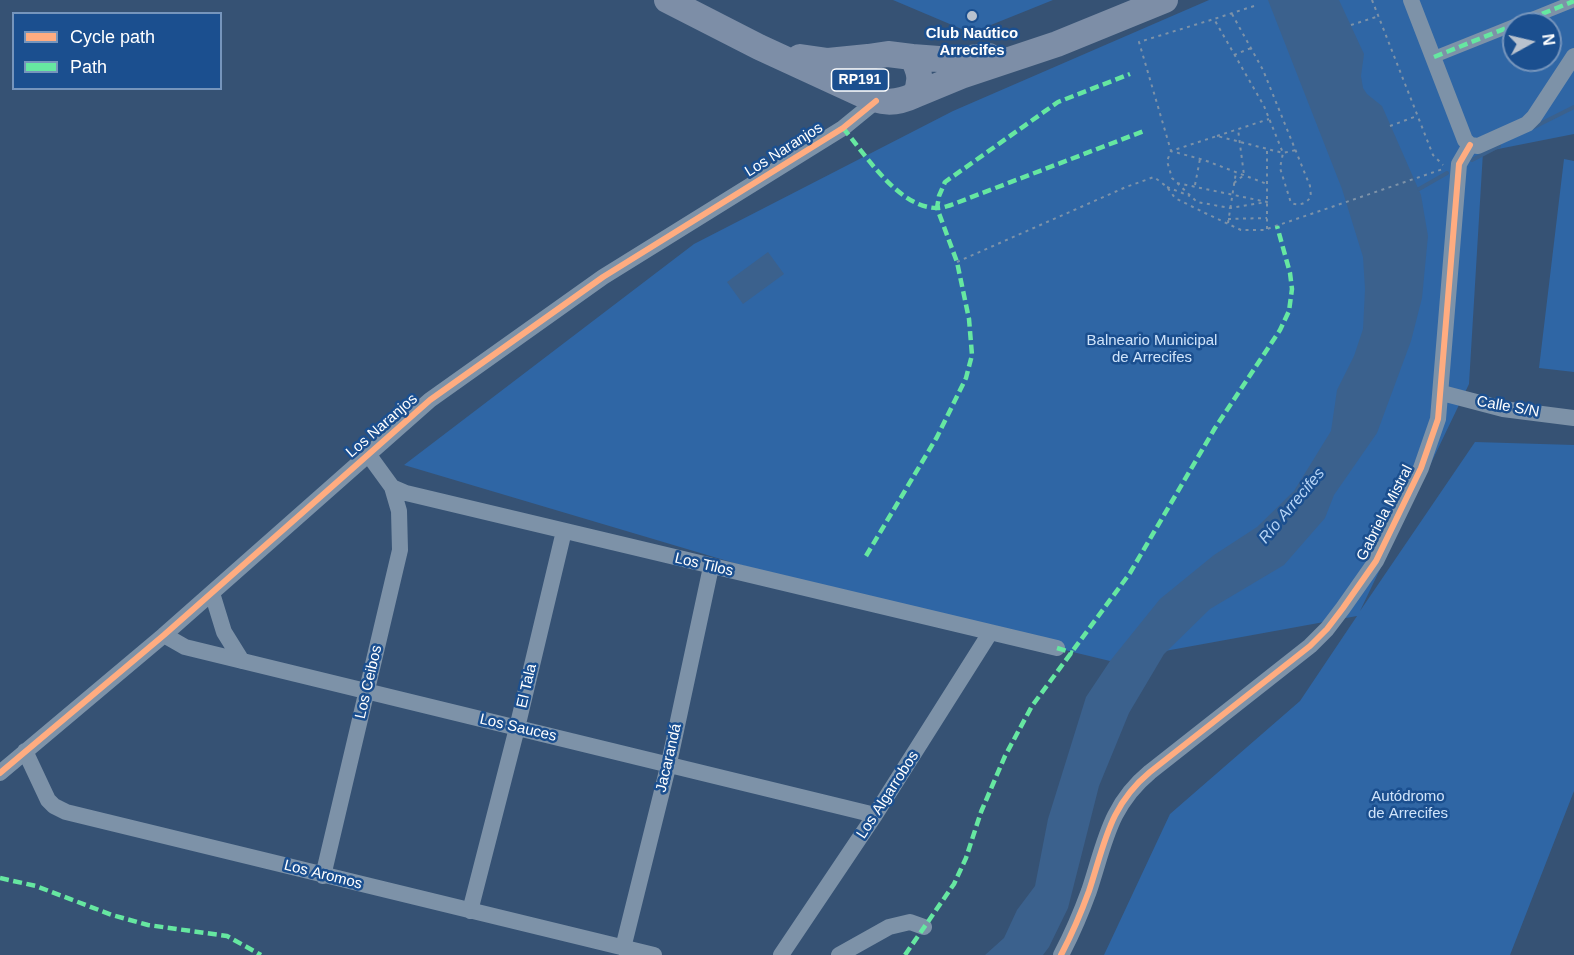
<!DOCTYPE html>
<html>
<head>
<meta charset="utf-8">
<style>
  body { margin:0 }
  #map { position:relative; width:1574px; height:955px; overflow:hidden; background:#365274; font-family:Helvetica,sans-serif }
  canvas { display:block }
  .legend { position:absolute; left:12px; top:12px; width:210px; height:78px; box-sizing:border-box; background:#1b4f8f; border:2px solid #7695bc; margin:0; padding:8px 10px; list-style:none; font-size:18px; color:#fff }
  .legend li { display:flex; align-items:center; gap:12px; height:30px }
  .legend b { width:30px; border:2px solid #7695bc }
  .north { position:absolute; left:1502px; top:12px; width:60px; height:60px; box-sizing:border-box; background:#1b4f8f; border:2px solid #7695bc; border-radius:50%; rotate:82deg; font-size:16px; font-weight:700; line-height:24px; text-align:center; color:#fff }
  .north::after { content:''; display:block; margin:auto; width:21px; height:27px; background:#b9c2ce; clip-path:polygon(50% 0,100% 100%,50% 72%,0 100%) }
</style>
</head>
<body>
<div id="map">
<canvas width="1574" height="955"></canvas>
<ul class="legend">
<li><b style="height:8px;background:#ffac80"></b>Cycle path</li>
<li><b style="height:8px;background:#66e7a1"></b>Path</li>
</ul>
<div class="north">N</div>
</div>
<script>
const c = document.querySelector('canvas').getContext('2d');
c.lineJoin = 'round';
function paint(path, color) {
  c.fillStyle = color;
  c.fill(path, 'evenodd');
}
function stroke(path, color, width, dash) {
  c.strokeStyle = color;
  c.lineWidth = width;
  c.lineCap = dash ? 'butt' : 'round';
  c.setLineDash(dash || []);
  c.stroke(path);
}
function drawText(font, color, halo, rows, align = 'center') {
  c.font = font + ' Helvetica,sans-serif';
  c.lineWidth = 5;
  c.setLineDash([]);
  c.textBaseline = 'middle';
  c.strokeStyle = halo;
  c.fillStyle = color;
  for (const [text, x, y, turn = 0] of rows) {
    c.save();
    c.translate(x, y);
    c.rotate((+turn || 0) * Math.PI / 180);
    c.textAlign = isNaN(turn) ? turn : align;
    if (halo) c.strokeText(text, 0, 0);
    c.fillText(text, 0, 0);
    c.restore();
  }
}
const green = new Path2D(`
  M 893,0 L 1053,0 L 971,33 Z
  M 1209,0 L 1574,0 L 1574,134 L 1483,152 L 1469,384 L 1360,611 L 1475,442 L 1574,445 L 1574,791 L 1510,955 L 1104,955 L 1170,814 L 1300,701 L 1357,616 L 1110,661 L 862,601 L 404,465 L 694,244 L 953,111 ZM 1514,24 L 1550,24 L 1550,60 L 1514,60 Z
  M 1564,159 L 1574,161 L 1574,372 L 1539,368 Z`);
const water = new Path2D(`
  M 1268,0 L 1339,0 L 1364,54 L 1361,76 L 1363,88 L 1367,94 L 1382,106 L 1421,195 L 1428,236 L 1422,298 L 1411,341 L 1377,433 L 1334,495 L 1325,518 L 1284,565 L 1210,609 L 1164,654 L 1129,713 L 1099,786 L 1068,908 L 1049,947 L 1043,955 L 985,955 L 1004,938 L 1017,910 L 1035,886 L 1048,819 L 1086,697 L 1110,661 L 1160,599 L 1214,555 L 1257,527 L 1294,491 L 1331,431 L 1337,390 L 1354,356 L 1363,329 L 1365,289 L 1363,257 L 1342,189 Z
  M 768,252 L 784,274 L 743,304 L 727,282 Z`);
const stream = new Path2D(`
  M 1532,128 L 1574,107
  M 1472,160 L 1499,146
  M 1419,189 L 1447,173`);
const path = new Path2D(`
  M 1372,0 L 1433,155 L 1443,165
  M 1254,6 L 1214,19 L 1264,106 L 1283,153 L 1296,150
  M 1232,14 L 1263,70 L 1310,186 L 1311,197 C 1305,204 1300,206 1291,203 L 1280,168 L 1283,153 L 1217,136 L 1171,151 L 1204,160 L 1267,184
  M 1351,25 L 1379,16
  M 1234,55 L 1251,48
  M 1390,126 L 1417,116
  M 1217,136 L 1269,119
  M 1267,151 L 1267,229
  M 1177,183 L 1267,202 L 1230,208 L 1197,202 L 1172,178 L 1167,161 L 1171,151 L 1139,42 L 1214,19
  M 1234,183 L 1244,175 L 1238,129
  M 1195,185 L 1200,159
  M 1167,187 L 1190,196
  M 1228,219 L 1267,218
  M 1228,223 L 1236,172
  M 957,262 L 1126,187 L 1154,177 L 1167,187 L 1175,198 L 1205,213 L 1241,230 L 1264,230 L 1443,169`);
const pedestrian = new Path2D(`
  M 1517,24 L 1574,1
  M 1434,57 L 1514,25`);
const minor = new Path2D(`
  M 1411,0 L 1465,140 L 1470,145 L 1478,146 L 1527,124 L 1534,117 L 1574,56
  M 1442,393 L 1503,409 L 1574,418
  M 368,454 L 392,487 L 406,493 L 1057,648
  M 212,593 L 224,632 L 242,661
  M 164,635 L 185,647 C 415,705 645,757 875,815
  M 25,751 L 48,800 L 54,806 L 66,812 L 654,955
  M 0,773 L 164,635 L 430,400 L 603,277 L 843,128 L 876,101
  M 323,876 L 400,550 L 399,511 L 392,487
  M 470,911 L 517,728 L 564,531
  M 623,948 L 669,763 L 711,567
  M 781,955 L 875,815 L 990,633
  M 839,955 L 889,927 L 910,922 L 924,927
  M 1061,955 C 1072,934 1081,913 1089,891 C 1105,843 1109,806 1150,772 L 1310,646 L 1327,629 L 1343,608 L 1376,561 L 1421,468 L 1438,419 L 1459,164 L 1470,145`);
const primary = new Path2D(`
  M 667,0 L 759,47 L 861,94
  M 888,54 L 912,57 C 920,71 922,81 915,95 C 894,105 881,103 861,94 L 860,74 L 868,57 Z
  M 800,57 L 828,61 L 868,57
  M 912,57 L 952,60 L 989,56
  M 915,95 L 961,76 L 1057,44 L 1165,0`);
const quiet = new Path2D(`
  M 1517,24 L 1574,1
  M 1434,57 L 1514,25
  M 843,128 C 865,154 899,209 938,208 C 942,208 947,206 951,205 L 1144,131
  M 866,556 L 937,437 L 966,378 L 972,355 L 969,319 L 957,262 L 937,208 L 939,196 L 945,182 L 1058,102 L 1130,74
  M 1057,648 L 1073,653
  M 0,878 L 36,886 L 112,915 L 148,925 L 227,936 L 261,955
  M 905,955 L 954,884 L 966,858 L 981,812 L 1005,756 L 1032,706 L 1130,573 L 1215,428 L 1280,330 L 1289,311 L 1292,289 L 1290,273 L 1277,226`);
const cycleway = new Path2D(`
  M 0,773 L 164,635 L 430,400 L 603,277 L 843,128 L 876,101
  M 1061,955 C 1072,934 1081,913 1089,891 C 1105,843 1109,806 1150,772 L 1310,646 L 1327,629 L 1343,608 L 1376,561 L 1421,468 L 1438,419 L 1459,164 L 1470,145`);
const markers = [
  [972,16,6,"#b9c2ce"]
];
const shields = [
  [860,80,57]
];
const shieldNames = [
  ["RP191",860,80]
];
const poiNames = [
  ["Club Naútico",972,34],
  ["Arrecifes",972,51]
];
const streetNames = [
  ["Los Naranjos",784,150,-32],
  ["Calle S/N",1508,407,10],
  ["Los Naranjos",382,426,-41],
  ["Gabriela Mistral",1385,513,-63],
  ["Los Tilos",704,565,13],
  ["Los Ceibos",369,682,-77],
  ["El Tala",527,686,-77],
  ["Los Sauces",518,728,13],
  ["Jacarandá",669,758,-77],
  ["Los Algarrobos",888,795,-57],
  ["Los Aromos",323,875,14]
];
const parkNames = [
  ["Balneario Municipal",1152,341],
  ["de Arrecifes",1152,358],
  ["Autódromo",1408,797],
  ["de Arrecifes",1408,814]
];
const waterNames = [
  ["Río Arrecifes",1292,506,-50]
];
paint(green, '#2f66a5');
paint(water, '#3b618d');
stroke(stream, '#3b618d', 4);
stroke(path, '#7d92a8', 2, [3, 4.5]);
stroke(pedestrian, '#7d92a8', 12);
stroke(minor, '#7d92a8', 16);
stroke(primary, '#7d8ea7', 26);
stroke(quiet, '#66e7a1', 4.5, [9, 4.5]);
stroke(cycleway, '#ffac80', 6);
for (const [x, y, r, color] of markers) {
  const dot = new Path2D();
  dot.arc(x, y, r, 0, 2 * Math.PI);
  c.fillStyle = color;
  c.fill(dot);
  stroke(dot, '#1b4f8f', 2);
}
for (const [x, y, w] of shields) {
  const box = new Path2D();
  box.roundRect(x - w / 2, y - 11, w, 22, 4.5);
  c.fillStyle = '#1b4f8f';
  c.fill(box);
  stroke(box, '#fff', 1.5);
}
drawText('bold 14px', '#fff', null, shieldNames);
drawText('bold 15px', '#fff', '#1b4f8f', poiNames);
drawText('15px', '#fff', '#1b4f8f', streetNames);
drawText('15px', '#cfe3fa', '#1b4f8f', parkNames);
drawText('italic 16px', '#b5d3f5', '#1b4f8f', waterNames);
</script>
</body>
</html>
